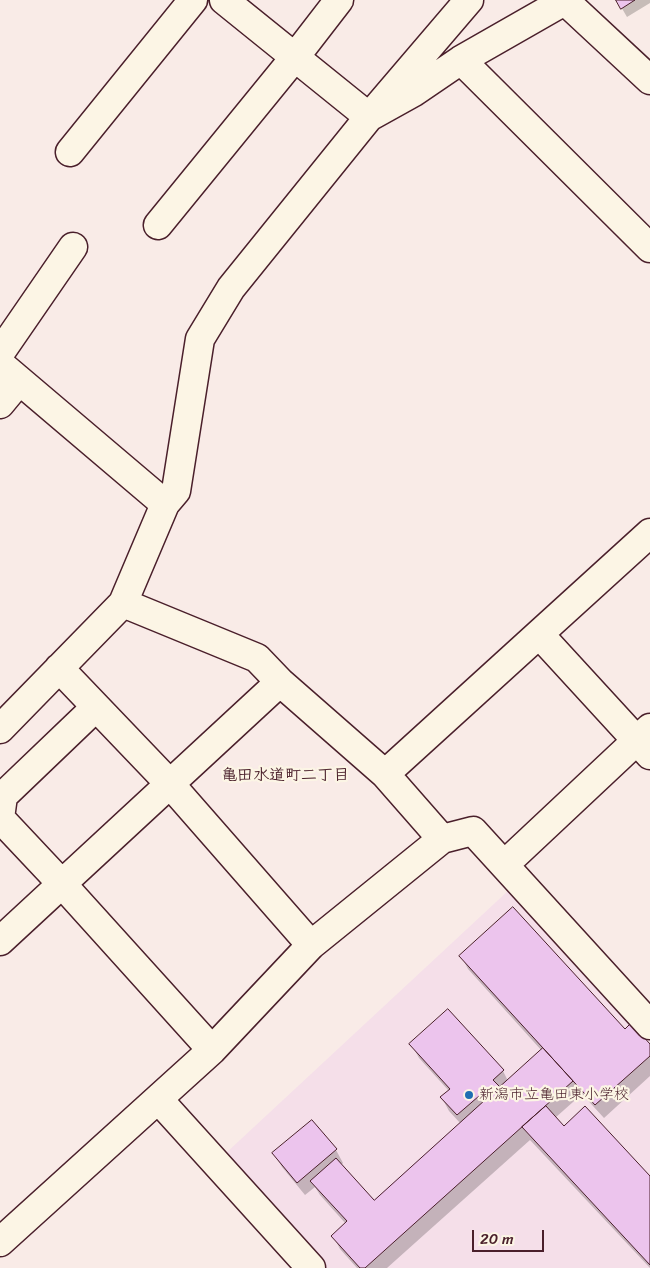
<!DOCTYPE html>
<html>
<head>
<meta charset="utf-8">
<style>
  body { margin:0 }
  #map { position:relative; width:650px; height:1268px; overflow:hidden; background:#f9ebe7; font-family:Sriracha,sans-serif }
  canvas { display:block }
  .scale { position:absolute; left:472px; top:1230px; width:72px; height:22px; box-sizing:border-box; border:2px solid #4a1f2b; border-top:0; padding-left:6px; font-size:15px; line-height:18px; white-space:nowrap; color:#4a1f2b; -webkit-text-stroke:4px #fcf5e5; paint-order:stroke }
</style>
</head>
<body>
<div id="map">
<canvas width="650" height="1268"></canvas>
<div class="scale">20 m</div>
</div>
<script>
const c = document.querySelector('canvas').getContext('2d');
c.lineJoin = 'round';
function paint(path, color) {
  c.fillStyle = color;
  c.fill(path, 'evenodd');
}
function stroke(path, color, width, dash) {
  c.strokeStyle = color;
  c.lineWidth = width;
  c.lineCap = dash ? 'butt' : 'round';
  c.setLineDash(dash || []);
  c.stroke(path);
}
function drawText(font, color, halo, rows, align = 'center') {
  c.font = font + ' Sriracha,"Klee One",sans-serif';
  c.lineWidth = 4.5;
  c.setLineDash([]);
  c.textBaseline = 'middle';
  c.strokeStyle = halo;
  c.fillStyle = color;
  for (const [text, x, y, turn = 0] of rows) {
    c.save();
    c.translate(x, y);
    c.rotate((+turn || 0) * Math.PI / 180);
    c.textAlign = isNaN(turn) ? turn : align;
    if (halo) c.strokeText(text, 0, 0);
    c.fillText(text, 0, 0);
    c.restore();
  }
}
const built = new Path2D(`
  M 510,889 L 650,1037 L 650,1268 L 327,1268 L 226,1153 Z`);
const shadow = new Path2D(`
  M 617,0 L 650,0 L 650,3 L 627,17 Z
  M 461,956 L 624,1031 L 650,1046 L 650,1076 L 604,1118 L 582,1094 L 555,1118 L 564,1128 L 650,1178 L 650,1268 L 530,1140 L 387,1268 L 357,1268 L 340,1249 L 333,1236 L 346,1224 L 320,1195 L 315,1187 L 305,1195 L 282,1167 L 274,1154 L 336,1150 L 343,1163 L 341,1165 L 374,1202 L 461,1124 L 449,1111 L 442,1098 L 449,1091 L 419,1058 L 411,1044 L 503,1071 L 508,1081 L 542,1051 L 468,969 Z`);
const building = new Path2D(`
  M 616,0 L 635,0 L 621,9 Z
  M 513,907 L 625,1029 L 631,1023 L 650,1044 L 650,1056 L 595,1105 L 459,956 Z
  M 448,1009 L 504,1070 L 493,1080 L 500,1087 L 484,1101 L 479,1096 L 457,1115 L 440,1097 L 450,1089 L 409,1044 Z
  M 543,1048 L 573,1081 L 365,1268 L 360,1268 L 331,1236 L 347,1221 L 310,1181 L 336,1158 L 374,1200 Z
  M 546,1106 L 564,1126 L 585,1106 L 650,1176 L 650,1265 L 522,1127 Z
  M 312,1120 L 337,1149 L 297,1183 L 272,1153 Z`);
const minor = new Path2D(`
  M 224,0 L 369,117 L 414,92 L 461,60 L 566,0
  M 564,0 L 650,80
  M 461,60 L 650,248
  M 70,152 L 193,0
  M 158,225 L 295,57 L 339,0
  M 0,353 L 73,247
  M 0,364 L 165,504
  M 0,404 L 19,381
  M 123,603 L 257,658 L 280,682 L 385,774 L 442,839
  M 539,634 L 650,755
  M 59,668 L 170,784 L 311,945
  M 96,707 L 3,796 L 0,818 L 62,884 L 212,1050
  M 0,729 L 123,603 L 165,504 L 176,491 L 200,339 L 231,288 L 369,117 L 469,0
  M 385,774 L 650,533
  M 504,865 L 650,728
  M 0,941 L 280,682
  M 158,1099 L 311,1268
  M 0,1242 L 212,1050 L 311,945 L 442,839 L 473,831 L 650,1025`);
const markers = [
  [469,1095,5,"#1f6fb2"]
];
const poiNames = [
  ["新潟市立亀田東小学校",479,1095]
];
const neighbourhoodNames = [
  ["亀田水道町二丁目",285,776]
];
paint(built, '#f5dfe9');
paint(shadow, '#0003');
paint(building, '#ecc4ed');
stroke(building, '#4a1f2b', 1);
stroke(minor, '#4a1f2b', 31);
stroke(minor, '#fcf5e5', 28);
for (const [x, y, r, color] of markers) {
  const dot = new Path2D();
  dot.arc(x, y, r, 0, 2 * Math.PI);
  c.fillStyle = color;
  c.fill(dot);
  stroke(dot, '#fcf5e5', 2);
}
drawText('15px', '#4a1f2b', '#fcf5e5', poiNames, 'left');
drawText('bold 16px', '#4a1f2b', '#fcf5e5', neighbourhoodNames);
</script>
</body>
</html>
